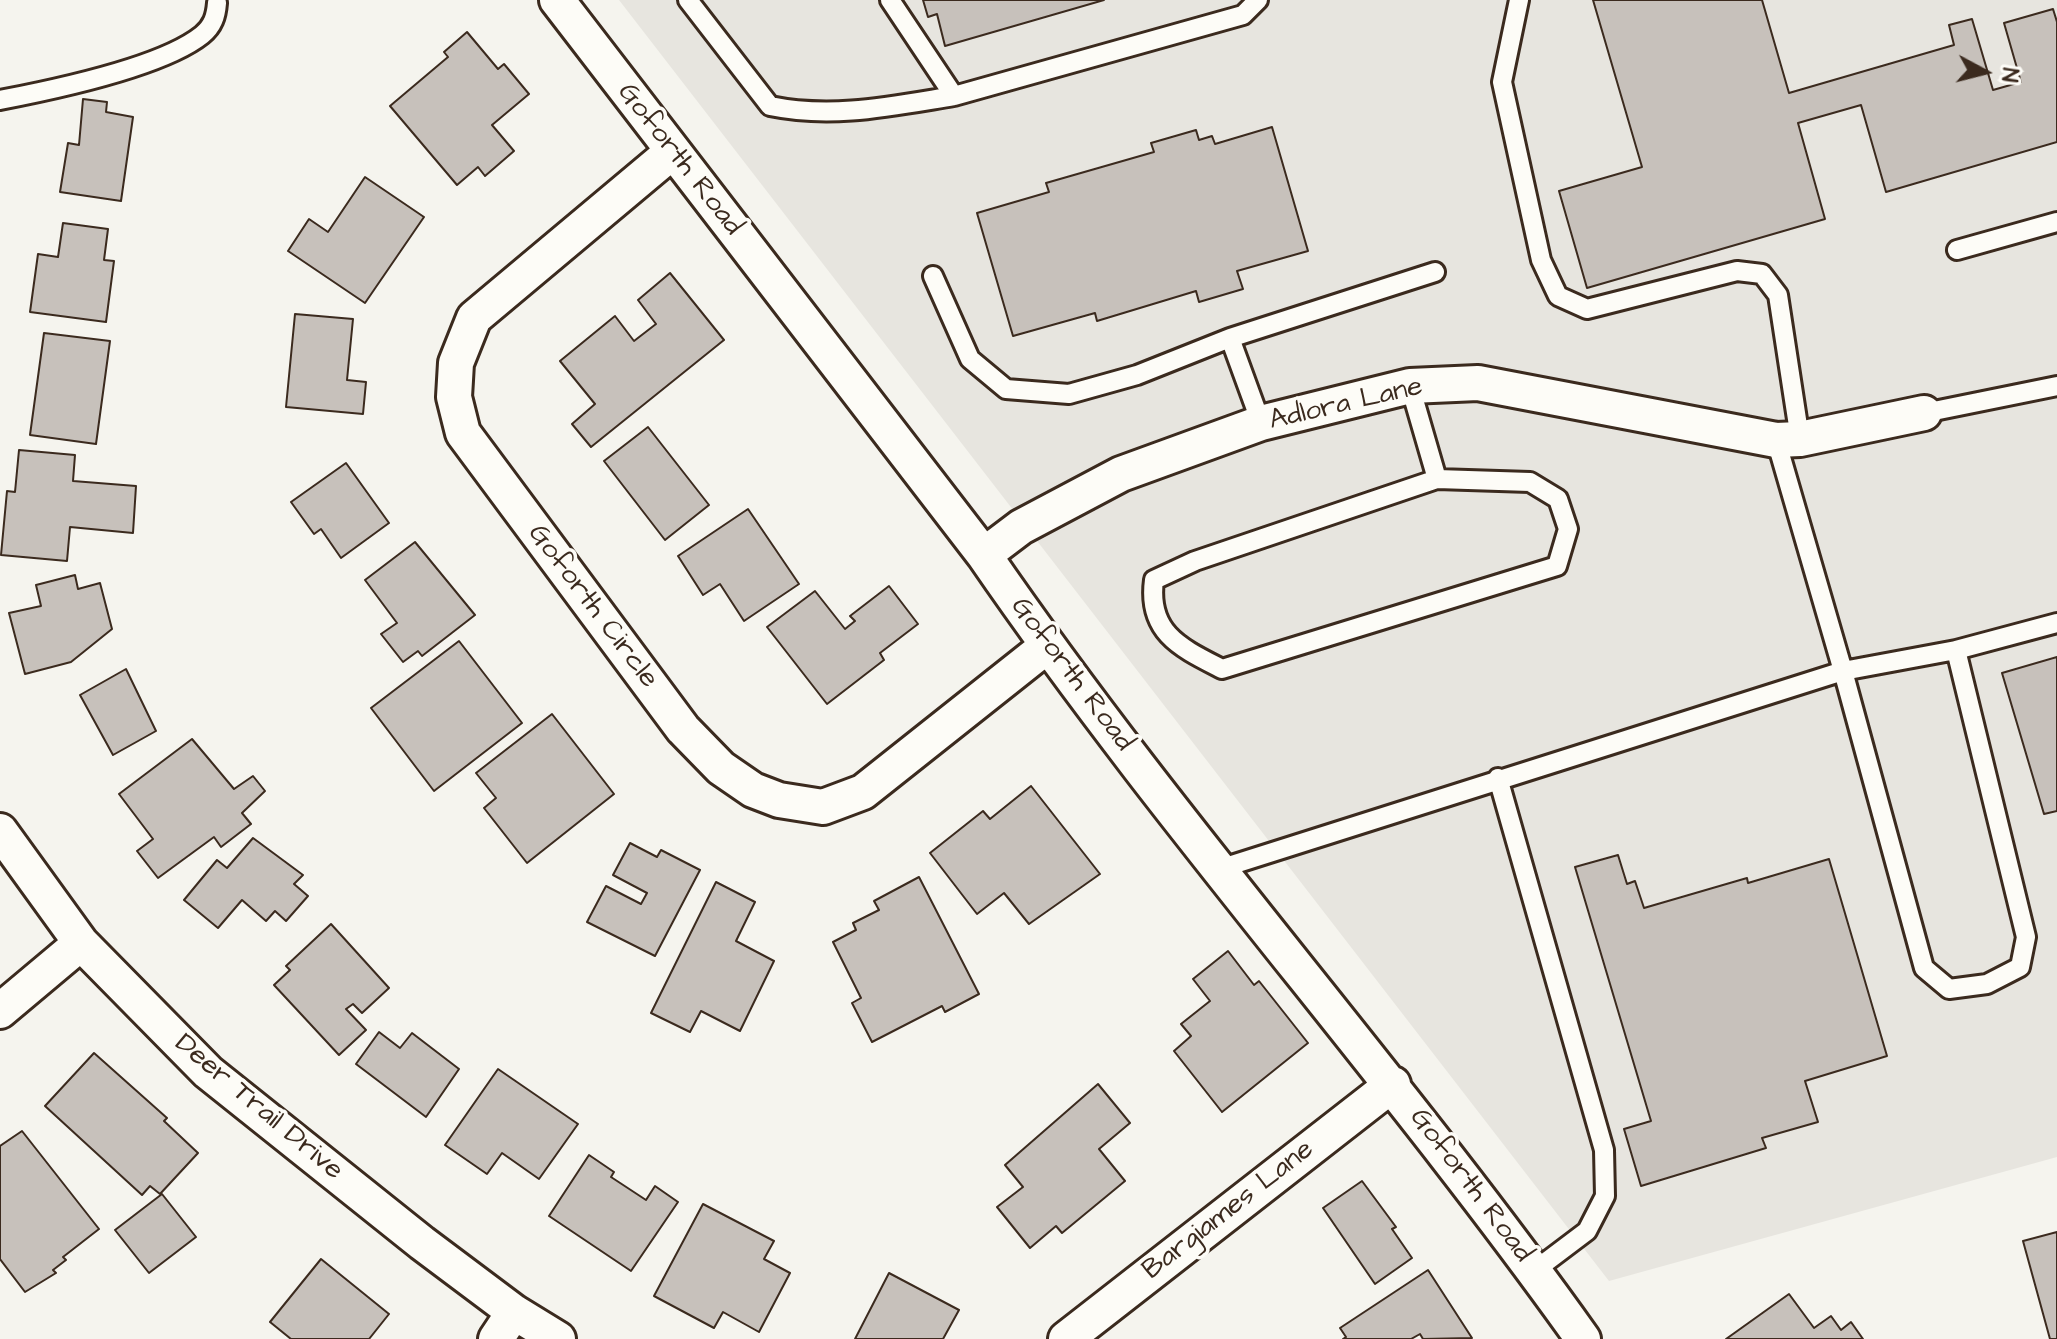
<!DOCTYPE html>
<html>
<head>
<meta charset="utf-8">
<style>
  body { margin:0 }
  #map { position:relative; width:2057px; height:1339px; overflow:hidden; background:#f5f4ee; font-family:"Architects Daughter",sans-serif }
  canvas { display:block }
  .north { position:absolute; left:1945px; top:32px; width:80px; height:80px; -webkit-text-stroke:6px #fdfcf7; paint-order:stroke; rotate:97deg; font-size:22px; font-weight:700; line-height:32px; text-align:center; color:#3b2a1e }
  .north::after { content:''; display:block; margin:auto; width:28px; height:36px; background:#3b2a1e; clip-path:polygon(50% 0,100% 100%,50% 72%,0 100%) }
</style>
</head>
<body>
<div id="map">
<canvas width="2057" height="1339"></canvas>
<div class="north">N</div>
</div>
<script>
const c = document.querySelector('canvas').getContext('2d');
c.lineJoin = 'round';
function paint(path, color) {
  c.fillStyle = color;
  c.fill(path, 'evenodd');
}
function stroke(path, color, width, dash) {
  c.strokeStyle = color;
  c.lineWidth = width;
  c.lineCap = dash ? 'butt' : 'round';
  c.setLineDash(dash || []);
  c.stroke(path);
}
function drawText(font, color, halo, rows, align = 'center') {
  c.font = font + ' "Architects Daughter",sans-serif';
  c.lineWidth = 7;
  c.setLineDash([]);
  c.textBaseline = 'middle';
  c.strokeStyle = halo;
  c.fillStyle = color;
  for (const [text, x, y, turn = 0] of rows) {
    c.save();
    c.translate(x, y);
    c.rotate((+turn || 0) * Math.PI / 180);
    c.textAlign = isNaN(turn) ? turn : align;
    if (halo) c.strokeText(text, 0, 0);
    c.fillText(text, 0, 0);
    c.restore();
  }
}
const built = new Path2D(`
  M 619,0 L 2057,0 L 2057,1157 L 1609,1281 Z`);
const building = new Path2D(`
  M 923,0 L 1104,0 L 945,46 L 937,14 L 928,17 Z
  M 1593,0 L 1762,0 L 1789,93 L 1954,45 L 1949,25 L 1972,19 L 1993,90 L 2021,82 L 2004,23 L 2053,9 L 2057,22 L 2057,142 L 1886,192 L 1861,105 L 1798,123 L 1825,219 L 1587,288 L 1559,191 L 1642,167 Z
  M 467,32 L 498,69 L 504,64 L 529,94 L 492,125 L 514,151 L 485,176 L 478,167 L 457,185 L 390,106 L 448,57 L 444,52 Z
  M 83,99 L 107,102 L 106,112 L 133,117 L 121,201 L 60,192 L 68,143 L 79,145 Z
  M 1272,127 L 1308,251 L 1237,271 L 1243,289 L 1199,302 L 1196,291 L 1097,321 L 1095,313 L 1013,336 L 977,213 L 1049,192 L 1046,183 L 1154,152 L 1151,143 L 1196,130 L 1199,140 L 1212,136 L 1215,144 Z
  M 365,177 L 424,217 L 365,303 L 288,251 L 309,219 L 328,232 Z
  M 63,223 L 108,229 L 104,260 L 114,261 L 106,322 L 30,312 L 38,254 L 58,257 Z
  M 670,273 L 724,340 L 591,447 L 572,424 L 595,404 L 560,361 L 615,316 L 634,341 L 656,324 L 638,300 Z
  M 295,314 L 353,319 L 347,380 L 366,382 L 363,414 L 286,407 Z
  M 44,333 L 110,341 L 96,444 L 30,435 Z
  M 648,427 L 709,505 L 665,540 L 604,461 Z
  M 19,450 L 75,455 L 73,481 L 136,486 L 133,533 L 70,527 L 67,561 L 1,555 L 7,491 L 15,492 Z
  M 346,463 L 389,523 L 341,558 L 321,529 L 314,534 L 291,502 Z
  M 748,509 L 799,584 L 744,621 L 720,584 L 703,595 L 678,556 Z
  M 415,542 L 475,615 L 422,656 L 418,651 L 403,662 L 381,634 L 397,623 L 365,580 Z
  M 75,575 L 78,589 L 100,583 L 112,629 L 71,662 L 25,674 L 9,613 L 41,606 L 36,585 Z
  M 889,586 L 918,624 L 880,653 L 884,660 L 827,704 L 767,627 L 815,591 L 845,629 L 855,621 L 850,616 Z
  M 459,641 L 522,723 L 434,791 L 371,708 Z
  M 2057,657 L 2057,811 L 2044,814 L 2002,673 Z
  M 126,669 L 156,731 L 113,755 L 80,695 Z
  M 552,714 L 614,794 L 527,863 L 484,808 L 496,798 L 476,773 Z
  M 192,739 L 234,789 L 253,776 L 265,791 L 242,813 L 251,824 L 221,847 L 214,837 L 158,878 L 137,851 L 153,839 L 119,794 Z
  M 1031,786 L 1100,874 L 1029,924 L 1004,893 L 977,914 L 930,853 L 983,811 L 990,819 Z
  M 253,838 L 303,875 L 294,884 L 308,896 L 286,921 L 275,911 L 266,921 L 242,900 L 218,928 L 184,900 L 217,860 L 227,868 Z
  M 630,843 L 657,857 L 661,850 L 700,870 L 655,956 L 587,922 L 606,886 L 641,904 L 647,893 L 613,875 Z
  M 1618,855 L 1627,884 L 1635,881 L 1644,908 L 1747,878 L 1748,883 L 1829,859 L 1887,1056 L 1805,1081 L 1818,1122 L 1762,1138 L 1766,1148 L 1641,1186 L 1624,1129 L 1651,1121 L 1575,867 Z
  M 919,877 L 979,994 L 945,1012 L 942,1006 L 872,1042 L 852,1003 L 861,998 L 833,942 L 856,930 L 853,923 L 879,910 L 874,901 Z
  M 716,882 L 755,902 L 736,941 L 774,961 L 740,1031 L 701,1011 L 690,1032 L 651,1013 Z
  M 331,924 L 389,988 L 362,1013 L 353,1004 L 346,1009 L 366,1030 L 339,1055 L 274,985 L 290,970 L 286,966 Z
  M 1228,951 L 1254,985 L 1259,981 L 1308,1043 L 1222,1112 L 1174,1051 L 1191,1036 L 1181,1024 L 1210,1001 L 1193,979 Z
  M 379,1032 L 400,1048 L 412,1033 L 459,1069 L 426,1117 L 356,1064 Z
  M 94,1053 L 167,1118 L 164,1121 L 198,1153 L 160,1194 L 150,1186 L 142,1195 L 45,1106 Z
  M 498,1069 L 578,1124 L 539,1179 L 502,1153 L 487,1174 L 445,1145 Z
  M 1098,1084 L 1130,1123 L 1099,1149 L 1125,1181 L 1062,1233 L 1056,1226 L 1030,1248 L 997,1207 L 1023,1187 L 1005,1165 Z
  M 22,1131 L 99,1229 L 63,1257 L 66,1260 L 53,1270 L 56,1273 L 25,1292 L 0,1259 L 0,1146 Z
  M 589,1155 L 614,1172 L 611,1177 L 646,1200 L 655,1186 L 678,1202 L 631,1271 L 549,1216 Z
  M 1362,1181 L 1396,1227 L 1392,1229 L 1412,1258 L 1375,1284 L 1323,1208 Z
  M 162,1194 L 196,1237 L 149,1273 L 115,1230 Z
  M 703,1204 L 774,1241 L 764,1259 L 790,1273 L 759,1332 L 723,1312 L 714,1328 L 654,1296 Z
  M 2057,1232 L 2057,1339 L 2050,1339 L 2023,1241 Z
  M 321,1259 L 389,1314 L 369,1339 L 291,1339 L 270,1322 Z
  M 1428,1270 L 1472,1338 L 1423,1339 L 1420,1334 L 1411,1339 L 1343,1339 L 1346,1337 L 1340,1328 Z
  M 889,1273 L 959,1310 L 943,1339 L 855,1339 Z
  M 1789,1294 L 1814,1328 L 1831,1316 L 1841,1330 L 1851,1322 L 1863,1339 L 1726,1339 Z`);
const lane = new Path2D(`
  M 688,0 L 770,106 C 833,119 892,106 954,96
  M 890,0 L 954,96 L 1243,15 L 1258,0
  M 1519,0 L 1502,82 L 1541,260 L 1558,296 L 1587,309 L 1737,271 L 1762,274 L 1778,295 L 1800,439
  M 0,100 C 52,90 162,67 202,35 C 213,26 216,16 217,3
  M 1957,250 L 2057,222
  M 933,276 L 970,359 L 1006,389 L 1069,394 L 1137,375 L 1230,338 L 1261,423
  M 1230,338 L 1435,272
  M 1410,386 L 1437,479 L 1530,482 L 1558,499 L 1568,529 L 1557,566 L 1222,669 C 1181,648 1147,633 1154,580 L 1195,561 L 1437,479
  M 1924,413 L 2057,386
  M 1956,650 L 2026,937 L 2020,967 L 1987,984 L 1949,989 L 1924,968 L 1843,671 Z
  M 1956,650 L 2057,623
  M 1498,778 L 1604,1150 L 1605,1196 L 1587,1231 L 1534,1271
  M 1219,869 L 1843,671 L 1776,440`);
const street = new Path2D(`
  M 557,0 L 984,555 C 1170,826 1392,1071 1583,1339
  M 672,152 L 474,318 L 456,363 L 454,397 L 463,433 L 683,729 L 721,768 L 753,790 L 779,800 L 823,807 L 863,792 L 1047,646
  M 984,555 L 1021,527 L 1121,474 L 1261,423 L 1410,386 L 1478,383 L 1776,440 L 1800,439 L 1924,413
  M 0,831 L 81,943 L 208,1072 L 422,1243 L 514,1312 L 558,1339
  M 0,1011 L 81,943
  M 496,1339 L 514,1312
  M 1066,1339 L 1393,1084`);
const streetNames = [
  ["Goforth Road",679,160,52],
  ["Adlora Lane",1346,405,-13],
  ["Goforth Circle",592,607,53],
  ["Goforth Road",1071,675,53],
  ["Deer Trail Drive",258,1108,40],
  ["Goforth Road",1470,1186,53],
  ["Bargiames Lane",1229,1211,-38]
];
paint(built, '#e7e5df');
paint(building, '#c7c1bb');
stroke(building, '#3b2a1e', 2);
stroke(lane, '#3b2a1e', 24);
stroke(street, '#3b2a1e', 40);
stroke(lane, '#fdfcf7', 18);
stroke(street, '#fdfcf7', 34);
drawText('28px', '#3b2a1e', '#fdfcf7', streetNames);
</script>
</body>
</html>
